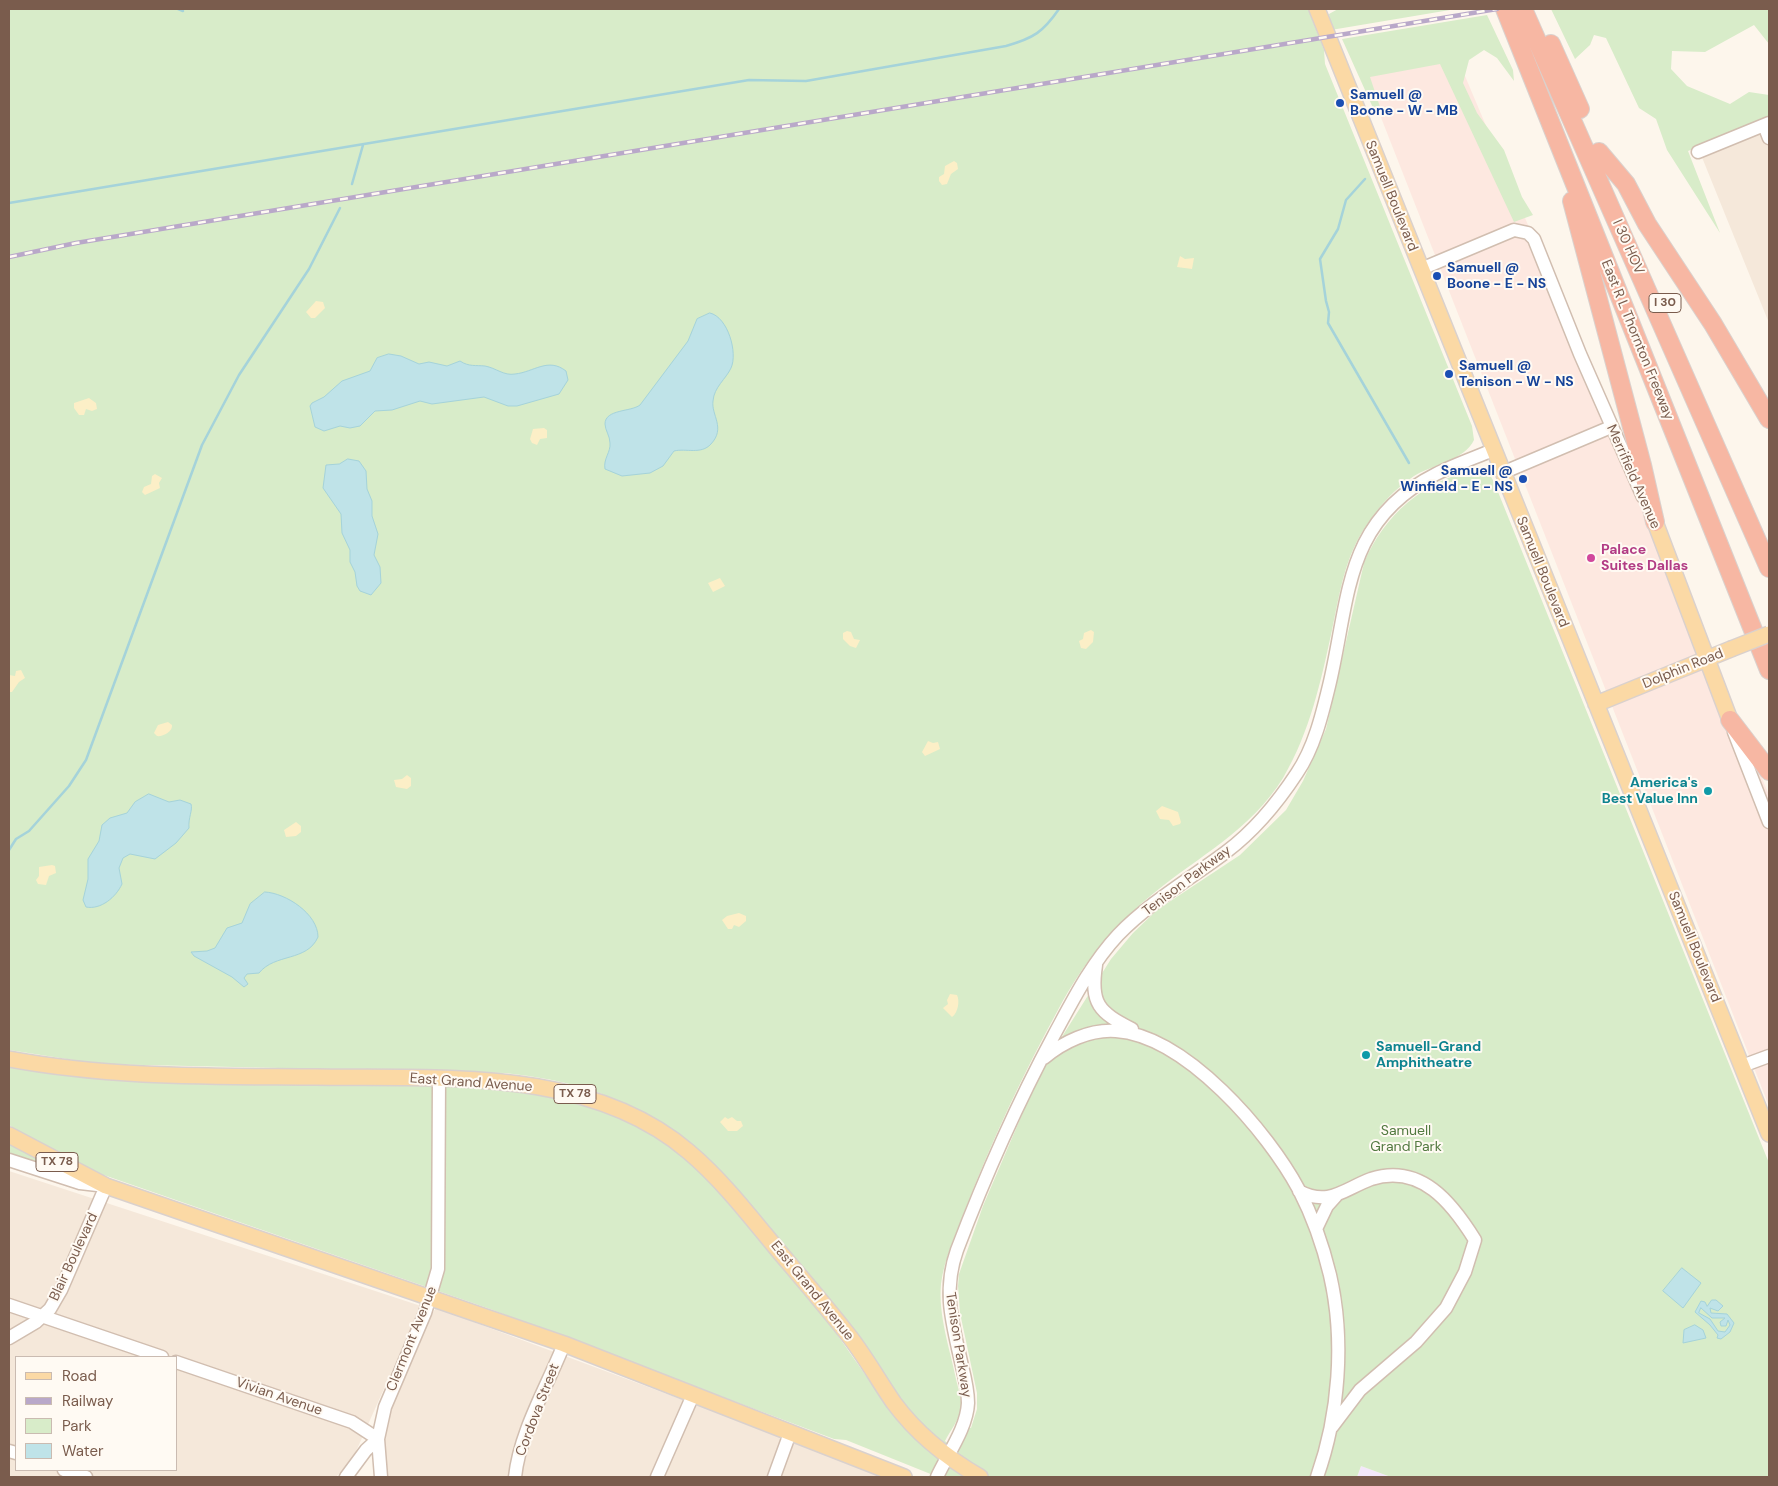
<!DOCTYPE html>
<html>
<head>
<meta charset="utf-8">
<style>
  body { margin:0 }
  #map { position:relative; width:1778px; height:1486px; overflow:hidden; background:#fdf6ec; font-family:"DM Sans",sans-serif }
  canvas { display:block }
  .frame { position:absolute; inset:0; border:10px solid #7a5c4d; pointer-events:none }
  .legend { position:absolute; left:15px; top:1356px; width:162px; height:115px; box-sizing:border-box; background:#fffaf3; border:1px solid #cabbb1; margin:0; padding:6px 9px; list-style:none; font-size:15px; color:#7a5c4d }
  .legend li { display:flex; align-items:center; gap:10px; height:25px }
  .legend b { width:25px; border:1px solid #cabbb1 }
</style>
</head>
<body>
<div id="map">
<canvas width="1778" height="1486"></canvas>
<div class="frame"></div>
<ul class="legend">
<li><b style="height:6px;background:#fbd9a5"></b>Road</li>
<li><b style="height:6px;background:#b9a8c9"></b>Railway</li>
<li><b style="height:14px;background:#d8ecc9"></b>Park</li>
<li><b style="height:14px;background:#bfe3e8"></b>Water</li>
</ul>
</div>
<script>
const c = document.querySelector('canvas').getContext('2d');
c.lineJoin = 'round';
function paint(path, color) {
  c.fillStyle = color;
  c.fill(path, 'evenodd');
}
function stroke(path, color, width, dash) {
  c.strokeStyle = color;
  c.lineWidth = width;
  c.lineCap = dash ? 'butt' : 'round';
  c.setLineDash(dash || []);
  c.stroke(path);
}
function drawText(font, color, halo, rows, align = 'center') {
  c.font = font + ' "DM Sans",sans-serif';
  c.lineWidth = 4;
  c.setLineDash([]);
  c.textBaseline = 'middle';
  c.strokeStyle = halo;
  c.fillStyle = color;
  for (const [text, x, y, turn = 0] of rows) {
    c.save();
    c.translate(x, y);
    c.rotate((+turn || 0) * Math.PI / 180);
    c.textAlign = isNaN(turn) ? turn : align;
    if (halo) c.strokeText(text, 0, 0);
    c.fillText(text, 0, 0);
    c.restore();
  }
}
const residential = new Path2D(`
  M 1769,114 L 1769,323 L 1697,145 Z
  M 9,1171 L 421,1306 L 353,1458 L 336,1477 L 9,1477 ZM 16,1357 L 176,1357 L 176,1470 L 16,1470 Z
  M 436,1308 L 890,1477 L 387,1477 L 385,1440 L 394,1398 L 425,1323 Z`);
const commercial = new Path2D(`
  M 1454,50 L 1769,795 L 1769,1106 L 1360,64 Z`);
const education = new Path2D(`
  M 1361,1466 L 1391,1477 L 1357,1477 Z`);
const green = new Path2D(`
  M 9,9 L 1308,9 L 1324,50 L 1325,64 L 1472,426 L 1474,440 C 1465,460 1432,465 1414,476 C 1395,489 1381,504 1368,523 C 1345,555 1340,592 1332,630 C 1321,681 1310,732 1283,778 C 1251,830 1199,856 1154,893 C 1114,925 1083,963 1059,1008 C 1023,1074 992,1140 965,1210 C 956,1234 944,1259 941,1284 C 938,1315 950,1349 956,1379 C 958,1388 962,1399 961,1409 C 959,1420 950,1431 945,1441 L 956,1450 L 968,1427 L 971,1428 L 977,1409 L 977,1393 L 960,1313 L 958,1286 L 959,1274 L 983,1206 L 1041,1070 L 1111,959 L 1133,933 L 1157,910 L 1240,855 L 1286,810 L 1303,781 L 1326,729 L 1364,563 C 1383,516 1425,479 1476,470 L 1490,475 L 1494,482 L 1769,1163 L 1769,1477 L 1391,1477 L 1361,1466 L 1357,1477 L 938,1477 L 846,1440 L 834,1439 L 490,1309 L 98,1173 L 67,1160 L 9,1125 L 9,1066 L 323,1084 L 506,1087 L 574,1098 L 640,1126 L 677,1151 L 701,1172 L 822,1313 L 890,1410 L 933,1455 L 940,1441 L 905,1408 L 708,1162 C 642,1103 593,1083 505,1073 L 99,1064 L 9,1050 Z
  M 1338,9 L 1449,9 L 1450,10 L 1331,30 L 1329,14 Z
  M 1551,9 L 1769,9 L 1769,44 L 1754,25 L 1705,52 L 1672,51 L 1671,69 L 1687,86 L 1730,104 L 1749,92 L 1769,95 L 1769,119 L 1688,151 L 1720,233 L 1667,150 L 1656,119 L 1639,108 L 1606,38 L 1594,35 L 1590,45 L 1575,59 Z
  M 1487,15 L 1513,70 L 1514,81 L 1497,58 L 1484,50 L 1469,60 L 1463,83 L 1477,113 L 1504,150 L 1522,197 L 1533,215 L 1514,222 L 1440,64 L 1370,77 L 1380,107 L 1374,110 L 1342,39 Z
  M 9,1143 L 46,1165 L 47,1167 L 9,1155 Z`);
const sand = new Path2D(`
  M 954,161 L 957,163 L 958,169 L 951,174 L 947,184 L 942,185 L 939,181 L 939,177 L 944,174 L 945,166 Z
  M 1180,256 L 1185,259 L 1194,258 L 1192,269 L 1177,267 Z
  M 316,301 L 323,302 L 325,308 L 315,318 L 311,318 L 306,312 Z
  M 89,398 L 96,403 L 97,409 L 92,411 L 86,409 L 84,415 L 79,415 L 74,408 L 74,403 Z
  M 544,428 L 547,430 L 547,438 L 540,439 L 537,445 L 532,443 L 530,439 L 533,429 Z
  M 155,474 L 162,478 L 159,483 L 160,488 L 145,495 L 142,492 L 144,487 L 151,484 L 152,476 Z
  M 720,578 L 725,586 L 713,592 L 708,583 Z
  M 1091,630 L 1094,632 L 1093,642 L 1086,649 L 1081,648 L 1079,641 L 1083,639 L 1084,633 Z
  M 847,631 L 851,632 L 854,639 L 860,640 L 856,648 L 850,646 L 843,639 L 843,633 Z
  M 21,670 L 25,678 L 19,682 L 12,692 L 9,692 L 9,675 L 15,676 L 16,671 Z
  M 168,722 L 172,725 C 173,732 162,737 157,736 L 154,733 L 158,725 Z
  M 928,741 L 933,743 L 938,742 L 940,749 L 925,756 L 922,752 Z
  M 407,775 L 411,778 L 411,786 L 407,789 L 396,787 L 394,780 L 402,779 Z
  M 1162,806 L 1178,812 L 1181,822 L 1180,824 L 1173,826 L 1169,820 L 1160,819 L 1156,811 Z
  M 296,822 L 301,826 L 301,832 L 296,836 L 286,837 L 284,830 Z
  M 52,865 L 55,866 L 56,873 L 49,876 L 46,885 L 38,884 L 36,880 L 39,876 L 39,867 Z
  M 739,913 L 746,916 L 746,921 L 739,927 L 734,925 L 732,929 L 728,929 L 722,920 L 727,916 Z
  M 950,994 L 957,995 C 960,1001 958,1013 952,1017 L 943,1008 L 948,1004 L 947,1000 Z
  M 725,1117 L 728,1119 L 732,1117 L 737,1121 L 741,1121 L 743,1126 L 737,1131 L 728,1131 L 720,1122 Z`);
const water = new Path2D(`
  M 710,313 C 728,317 738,353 731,368 C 726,379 714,387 713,401 C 711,415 726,428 711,444 C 701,455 686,448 674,451 L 663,466 L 650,473 L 622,476 L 605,469 C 603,459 611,452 610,443 C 610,436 605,430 605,424 C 605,409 631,412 640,405 L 688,341 L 697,319 Z
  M 389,354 L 401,356 L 419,364 L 429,362 L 447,366 L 460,361 C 469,367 476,365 485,366 C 496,368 504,376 515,374 C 534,372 548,357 566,371 L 568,380 L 559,394 L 517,406 L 508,406 L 484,397 L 432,404 L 420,401 L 392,410 L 375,411 L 360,426 L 350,428 L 340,426 L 324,431 L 315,427 L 310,406 L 312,403 L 324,397 L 342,381 L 370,371 L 377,358 Z
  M 348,459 L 359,461 L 366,471 L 367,489 L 372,501 L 372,516 L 378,534 L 374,555 L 380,567 L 381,583 L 371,595 L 360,591 L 357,586 L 355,572 L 350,562 L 350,550 L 342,533 L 341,514 L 323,488 L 326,465 L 339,464 Z
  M 149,794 L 169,802 L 180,800 L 191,804 C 193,810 188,818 189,828 L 176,843 L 155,859 L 130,854 L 123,858 L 119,868 L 122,884 C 116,897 101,910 86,907 L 83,900 L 88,879 L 88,859 L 99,841 L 102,825 L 110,818 L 127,813 L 135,802 Z
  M 265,892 C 286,893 318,914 318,937 C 307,962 275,953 259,973 L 247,974 L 244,978 L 248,984 L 244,987 L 232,977 L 194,956 L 191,952 L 207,951 L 215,948 L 227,928 L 242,923 L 250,904 Z
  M 1682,1268 L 1701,1283 L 1683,1308 L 1663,1291 Z
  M 1712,1300 L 1716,1300 L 1723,1306 L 1718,1311 L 1710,1308 L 1711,1313 L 1727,1314 L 1734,1323 L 1730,1332 L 1721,1339 L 1717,1338 L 1718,1335 L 1710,1325 L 1695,1312 L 1701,1301 L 1705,1302 L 1707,1306 ZM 1701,1308 L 1712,1318 L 1725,1318 L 1720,1322 L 1721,1326 L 1726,1326 L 1728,1320 L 1730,1325 L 1725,1332 L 1718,1331 L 1710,1319 L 1699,1313 Z
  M 1695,1325 L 1703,1330 L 1706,1338 L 1683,1343 L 1684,1330 Z`);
const stream = new Path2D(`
  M 178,9 L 183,11
  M 1365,179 L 1346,200 L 1338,229 L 1320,259 L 1326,301 L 1329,312 L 1328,323 L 1409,463
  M 352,184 L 363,145
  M 9,203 L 749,80 L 806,81 L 1006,46 C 1034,38 1043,32 1059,9
  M 9,850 L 16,839 L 29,831 L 69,786 L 86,760 L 202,445 L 239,375 L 309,269 L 340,208`);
const minor = new Path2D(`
  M 1764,125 L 1769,138
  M 1698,152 L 1769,123
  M 1421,269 L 1514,230 L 1528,233 L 1534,239 L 1580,354 L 1643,497
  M 1502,473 L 1611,427
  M 1734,732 L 1769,822
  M 1096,965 C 1090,1004 1099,1012 1132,1029
  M 1044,1058 C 1063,1042 1090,1029 1116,1031 C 1186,1036 1268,1132 1299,1190 C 1313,1217 1323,1246 1330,1275 C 1345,1340 1339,1415 1317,1477
  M 1742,1066 L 1769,1056
  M 9,1160 L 80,1183 L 106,1186 L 61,1290 L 50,1309 L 36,1322 L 9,1338
  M 1299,1191 C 1329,1207 1344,1189 1371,1179 C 1421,1163 1452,1203 1475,1240 L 1465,1272 L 1446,1308 L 1416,1342 L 1360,1390 L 1332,1427
  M 1316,1229 L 1327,1206 L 1336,1196
  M 9,1305 L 162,1357
  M 176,1362 L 352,1422 L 378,1439 L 366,1450 L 346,1477
  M 9,1451 L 16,1453
  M 64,1470 L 86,1477
  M 381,1477 L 378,1439 L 385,1407 L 425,1313 L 438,1269 L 439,1079
  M 515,1477 C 520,1431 547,1387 564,1344
  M 657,1477 L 693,1395
  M 774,1477 L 790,1433
  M 937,1477 C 947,1455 967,1428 968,1403 C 968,1391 965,1378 962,1366 C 953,1325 942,1292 957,1250 C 985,1176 1017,1104 1054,1035 C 1073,1000 1091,964 1118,935 C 1150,902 1190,879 1226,852 C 1254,831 1278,802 1297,773 C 1314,748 1322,715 1329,686 C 1350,599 1343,521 1436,474 C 1454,465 1474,458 1493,450`);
const major = new Path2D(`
  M 1317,9 L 1769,1134
  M 1655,522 L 1730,720
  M 1596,704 L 1731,649
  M 9,1059 C 111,1078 212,1076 316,1077 C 439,1079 589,1066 689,1152 C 722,1180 749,1215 777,1249 C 800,1276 824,1304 846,1332 C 864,1354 878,1380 894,1403 C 917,1434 947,1458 980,1477
  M 9,1135 L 106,1186 L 564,1344 L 904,1477`);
const highway = new Path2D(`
  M 1505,9 L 1769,670
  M 1523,9 L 1769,568
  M 1551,44 L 1580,109
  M 1599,152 L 1626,184 L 1647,224 L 1713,324 L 1769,419
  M 1572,201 L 1642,465 L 1655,522
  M 1730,720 L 1769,771`);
const rail = new Path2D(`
  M 9,257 L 76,243 L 1497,9`);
const majorBridge = new Path2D(`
  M 1731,649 L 1769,634`);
const markers = [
  [1340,103,5,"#1a4fb4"],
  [1437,276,5,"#1a4fb4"],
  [1449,374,5,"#1a4fb4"],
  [1523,479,5,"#1a4fb4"],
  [1591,558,5,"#d1479c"],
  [1708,791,5,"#0f9aa8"],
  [1366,1055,5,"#0f9aa8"]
];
const shields = [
  [1665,303,32],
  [575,1094,42],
  [57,1162,42]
];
const shieldNames = [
  ["I 30",1665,303],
  ["TX 78",575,1094],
  ["TX 78",57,1162]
];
const transitNames = [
  ["Samuell @",1350,95],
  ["Boone - W - MB",1350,111],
  ["Samuell @",1447,268],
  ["Boone - E - NS",1447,284],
  ["Samuell @",1459,366],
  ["Tenison - W - NS",1459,382],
  ["Samuell @",1513,471,"right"],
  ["Winfield - E - NS",1513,487,"right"]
];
const streetNames = [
  ["Samuell Boulevard",1391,196,68],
  ["I 30 HOV",1628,247,66],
  ["East R L Thornton Freeway",1637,340,68],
  ["Merrifield Avenue",1633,477,66],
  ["Samuell Boulevard",1542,572,68],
  ["Dolphin Road",1683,669,-22],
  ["Tenison Parkway",1187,881,-37],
  ["Samuell Boulevard",1694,947,68],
  ["East Grand Avenue",471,1083,4],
  ["Blair Boulevard",74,1257,-65],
  ["East Grand Avenue",812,1291,51],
  ["Clermont Avenue",412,1339,-68],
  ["Tenison Parkway",958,1345,81],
  ["Vivian Avenue",279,1397,19],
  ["Cordova Street",538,1410,-69]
];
const hotelNames = [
  ["Palace",1601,550],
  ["Suites Dallas",1601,566]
];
const cultureNames = [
  ["America's",1698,783],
  ["Best Value Inn",1698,799],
  ["Samuell-Grand",1376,1047,"left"],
  ["Amphitheatre",1376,1063,"left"]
];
const parkNames = [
  ["Samuell",1406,1131],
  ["Grand Park",1406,1147]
];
paint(residential, '#f5e8da');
paint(commercial, '#fde8e0');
paint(education, '#f3e8fa');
paint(green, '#d8ecc9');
paint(sand, '#fcefc7');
paint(water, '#bfe3e8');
stroke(water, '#a5d3da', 1);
stroke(stream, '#a5d3da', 2.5);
stroke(minor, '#d1beb0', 15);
stroke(major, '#dad1cd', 18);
stroke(highway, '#dad1cd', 20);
stroke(minor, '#fff', 12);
stroke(major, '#fbd9a5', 15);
stroke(highway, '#f7b7a3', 18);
stroke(rail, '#b9a8c9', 4.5);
stroke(rail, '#fffaf3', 2.5, [8]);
stroke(majorBridge, '#dad1cd', 18, []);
stroke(majorBridge, '#fbd9a5', 15);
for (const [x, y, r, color] of markers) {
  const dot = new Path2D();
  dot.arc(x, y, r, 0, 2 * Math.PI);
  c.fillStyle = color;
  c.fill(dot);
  stroke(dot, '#fffaf3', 2);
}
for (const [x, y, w] of shields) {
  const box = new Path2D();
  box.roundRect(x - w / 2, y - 9.5, w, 19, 4);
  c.fillStyle = '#fffaf3';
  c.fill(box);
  stroke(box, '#7a5c4d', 1);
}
drawText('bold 12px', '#7a5c4d', null, shieldNames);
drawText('bold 14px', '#164399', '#fffaf3', transitNames, 'left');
drawText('14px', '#7a5c4d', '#fffaf3', streetNames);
drawText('bold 14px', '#b23c85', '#fffaf3', hotelNames, 'left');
drawText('bold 14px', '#0d838f', '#fffaf3', cultureNames, 'right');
drawText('14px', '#537a41', '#fffaf3', parkNames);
</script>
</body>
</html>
